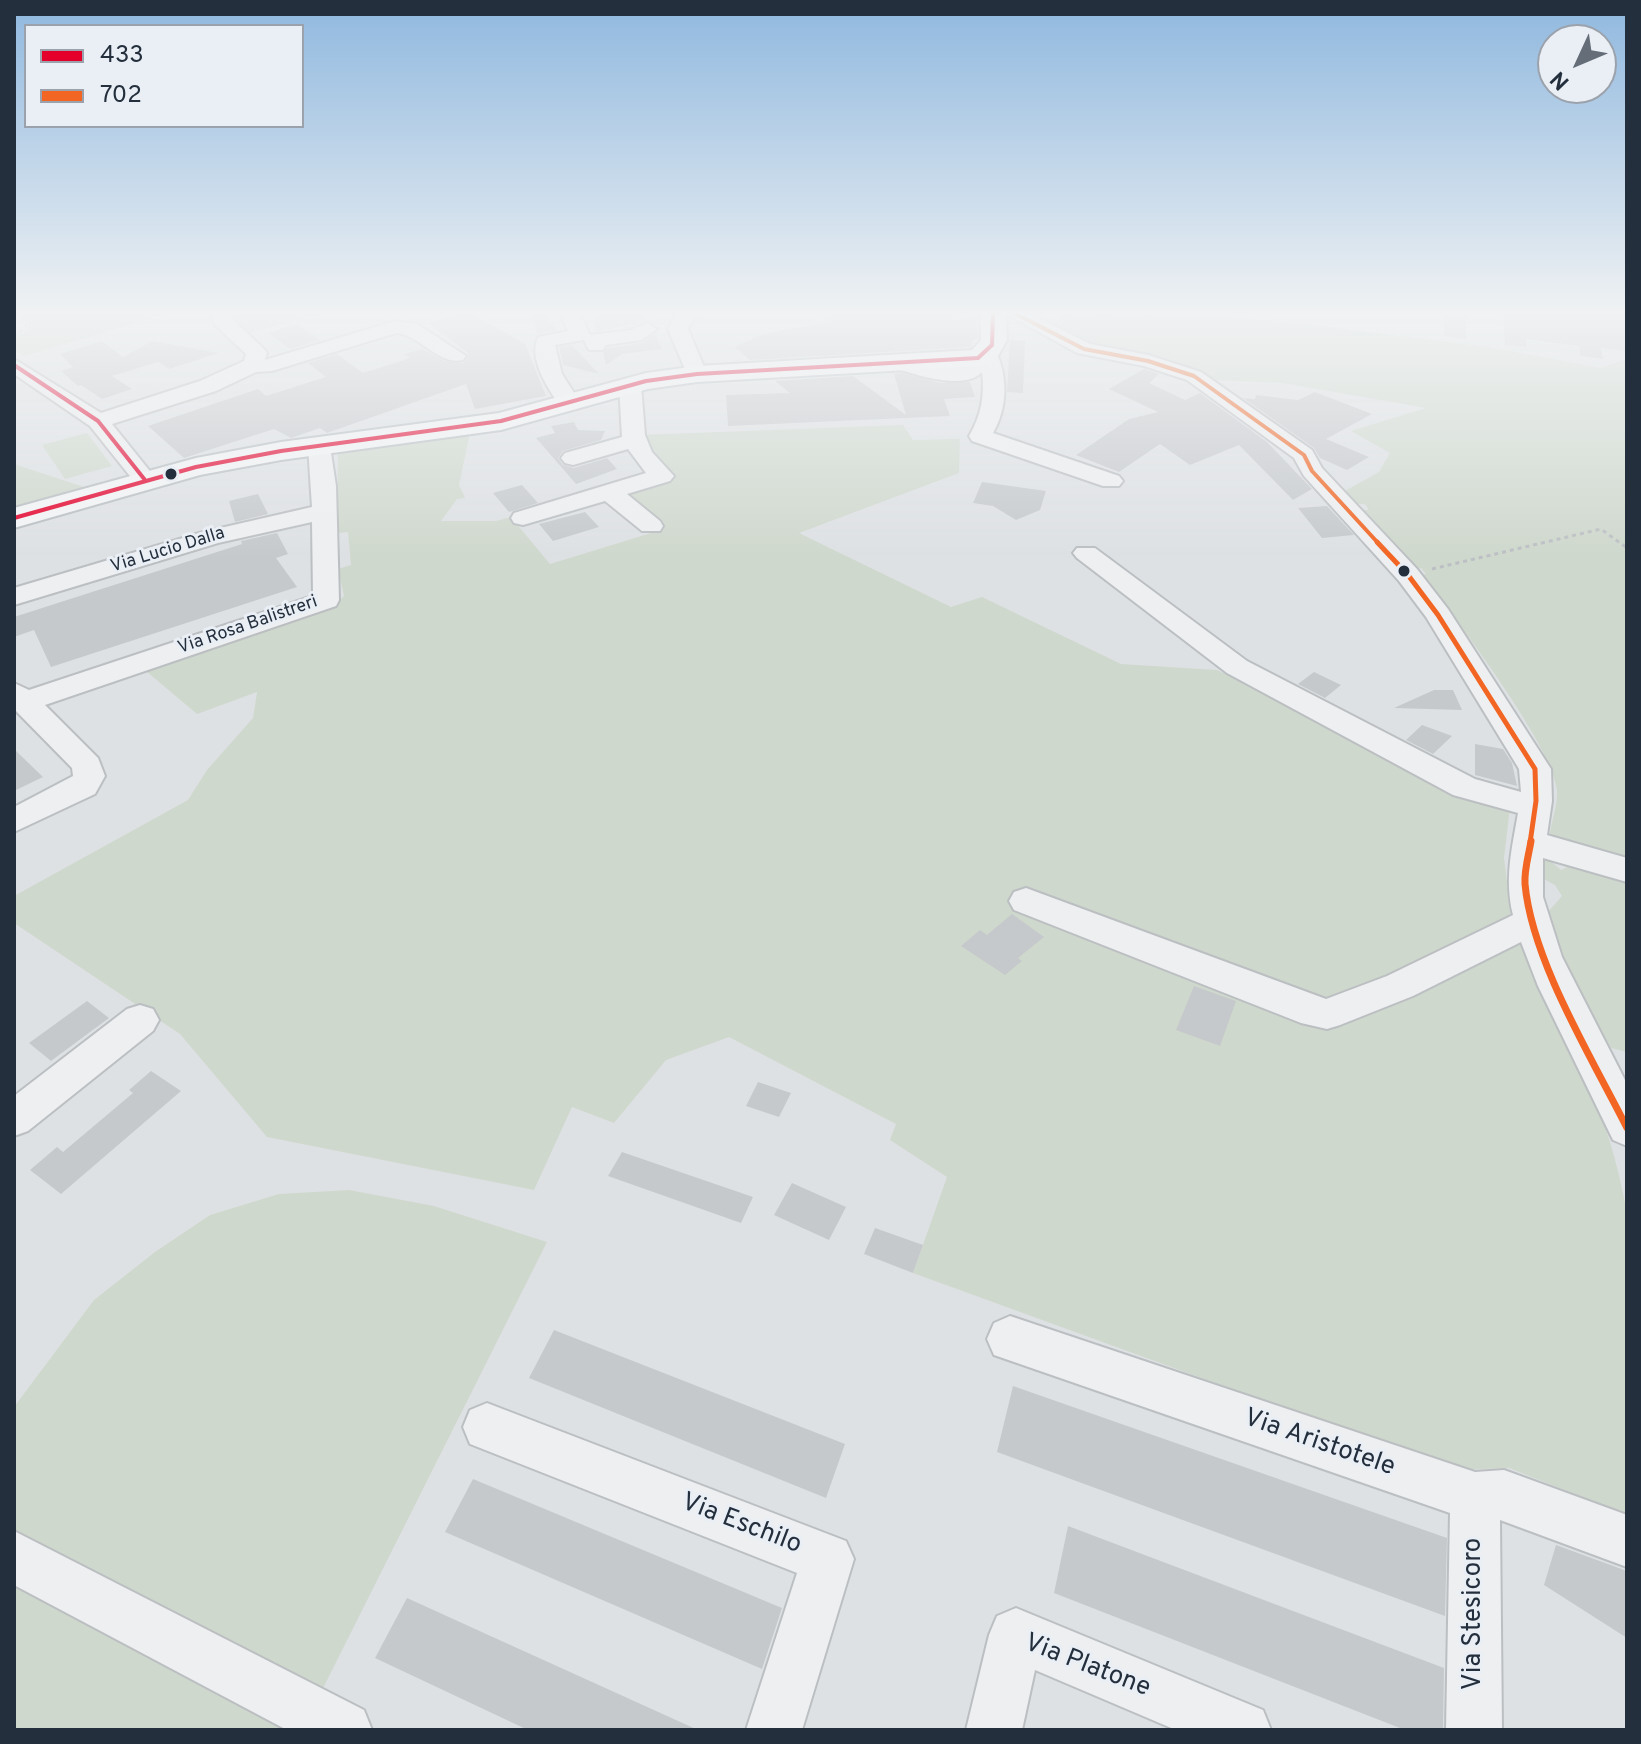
<!DOCTYPE html>
<html>
<head>
<meta charset="utf-8">
<style>
  body { margin:0 }
  #map { position:relative; width:1641px; height:1744px; overflow:hidden; background:#dee1e4; font-family:Overpass,sans-serif }
  canvas { display:block }
  .frame { position:absolute; inset:0; border:16px solid #242f3e; pointer-events:none }
  .legend { position:absolute; left:24px; top:24px; width:280px; height:104px; box-sizing:border-box; background:#eaeff5; border:2px solid #9ba2ac; margin:0; padding:10px 14px; list-style:none; font-size:24px; color:#242f3e }
  .legend li { display:flex; align-items:center; gap:16px; height:40px }
  .legend b { width:40px; border:2px solid #9ba2ac }
  .north { position:absolute; left:1537px; top:24px; width:80px; height:80px; box-sizing:border-box; background:#eaeff5; border:2px solid #9ba2ac; border-radius:50%; rotate:226deg; font-size:22px; font-weight:700; line-height:32px; text-align:center; color:#242f3e }
  .north::after { content:''; display:block; margin:auto; width:28px; height:36px; background:#656d78; clip-path:polygon(50% 0,100% 100%,50% 72%,0 100%) }
</style>
</head>
<body>
<div id="map">
<canvas width="1641" height="1744"></canvas>
<div class="frame"></div>
<ul class="legend">
<li><b style="height:10px;background:#e4002b"></b>433</li>
<li><b style="height:10px;background:#f26522"></b>702</li>
</ul>
<div class="north">N</div>
</div>
<script>
const c = document.querySelector('canvas').getContext('2d');
c.lineJoin = 'round';
function paint(path, color) {
  c.fillStyle = color;
  c.fill(path, 'evenodd');
}
function stroke(path, color, width, dash) {
  c.strokeStyle = color;
  c.lineWidth = width;
  c.lineCap = dash ? 'butt' : 'round';
  c.setLineDash(dash || []);
  c.stroke(path);
}
function drawText(font, color, halo, rows, align = 'center') {
  c.font = font + ' Overpass,sans-serif';
  c.lineWidth = 6;
  c.setLineDash([]);
  c.textBaseline = 'middle';
  c.strokeStyle = halo;
  c.fillStyle = color;
  for (const [text, x, y, turn = 0] of rows) {
    c.save();
    c.translate(x, y);
    c.rotate((+turn || 0) * Math.PI / 180);
    c.textAlign = isNaN(turn) ? turn : align;
    if (halo) c.strokeText(text, 0, 0);
    c.fillText(text, 0, 0);
    c.restore();
  }
}
const green = new Path2D(`
  M 16,314 L 166,314 L 24,356 L 14,350 L 14,340 L 28,330 L 29,321 Z
  M 231,314 L 318,314 L 246,334 Z
  M 1057,314 L 1222,316 L 1281,321 L 1489,347 L 1600,368 L 1627,359 L 1627,1052 L 1611,1048 C 1585,1004 1562,961 1547,913 L 1562,896 L 1555,885 L 1540,877 L 1542,860 L 1547,858 L 1561,870 L 1572,865 L 1560,844 L 1550,833 C 1552,819 1558,804 1557,790 C 1553,747 1452,612 1421,575 L 1426,574 L 1421,568 L 1416,569 L 1361,510 L 1369,510 L 1365,504 L 1353,504 L 1343,492 L 1379,472 L 1390,453 L 1351,431 L 1426,408 L 1282,383 L 1208,380 L 1097,349 L 1053,326 L 1060,317 Z
  M 903,425 L 913,440 L 960,439 L 959,473 L 799,533 L 951,607 L 982,597 L 1121,664 L 1217,670 L 1510,807 L 1504,858 L 1511,912 L 1507,924 L 1512,939 L 1523,946 C 1538,990 1562,1028 1582,1070 C 1604,1115 1618,1164 1627,1213 L 1627,1515 L 1509,1468 L 1454,1470 L 913,1273 L 947,1177 L 890,1140 L 896,1124 L 729,1037 L 666,1060 L 614,1123 L 572,1107 L 534,1190 L 267,1137 L 180,1034 L 14,923 L 14,896 L 188,800 L 207,770 L 253,718 L 257,692 L 197,714 L 146,671 L 333,606 L 344,596 L 338,569 L 351,565 L 348,532 L 337,533 L 338,449 L 470,432 L 459,485 L 465,498 L 457,499 L 441,521 L 496,521 L 511,517 L 550,564 L 664,529 L 623,496 L 675,479 L 648,456 L 640,435 Z
  M 87,433 L 112,466 L 65,479 L 42,445 Z
  M 14,464 L 90,489 L 14,510 Z
  M 349,1190 L 434,1206 L 547,1242 L 302,1730 L 14,1730 L 14,1407 L 94,1300 L 155,1252 L 210,1215 L 279,1194 Z`);
const building = new Path2D(`
  M 459,314 L 473,314 L 525,344 L 546,396 L 475,409 L 466,384 L 327,433 L 320,428 L 291,438 L 274,429 L 184,458 L 148,426 L 258,389 L 266,396 L 326,377 L 308,363 L 337,354 L 363,373 L 410,358 L 404,354 L 423,349 L 444,361 L 463,363 L 468,358 L 468,353 L 428,323 Z
  M 532,314 L 544,314 L 558,330 L 537,334 Z
  M 592,314 L 646,314 L 649,321 L 597,331 Z
  M 822,314 L 952,314 L 952,320 L 976,314 L 978,339 L 972,341 L 971,347 L 750,360 L 734,347 L 763,334 L 826,323 L 822,319 L 827,318 Z
  M 1444,314 L 1466,315 L 1466,339 L 1444,336 Z
  M 1503,314 L 1627,314 L 1627,351 L 1601,348 L 1603,359 L 1580,356 L 1579,346 L 1526,339 L 1527,347 L 1505,345 Z
  M 297,324 L 320,340 L 290,349 L 268,333 Z
  M 655,334 L 662,349 L 622,354 L 606,365 L 603,353 L 608,348 L 642,343 Z
  M 1010,340 L 1025,341 L 1023,393 L 1007,392 Z
  M 102,341 L 123,357 L 152,341 L 219,353 L 169,369 L 158,362 L 112,376 L 132,389 L 102,399 L 81,385 L 78,386 L 61,371 L 73,367 L 60,354 Z
  M 572,345 L 599,374 L 563,365 L 559,347 Z
  M 1144,369 L 1159,374 L 1149,383 L 1185,400 L 1200,393 L 1267,442 L 1312,489 L 1293,500 L 1239,445 L 1190,465 L 1160,444 L 1119,472 L 1076,455 L 1129,419 L 1158,412 L 1109,389 Z
  M 902,373 L 940,383 L 970,382 L 975,397 L 944,399 L 950,416 L 728,426 L 726,395 L 790,393 L 775,381 L 853,376 L 906,415 L 894,374 Z
  M 1315,392 L 1372,414 L 1326,439 L 1369,457 L 1347,470 L 1320,458 L 1314,448 L 1243,398 L 1255,399 L 1256,395 L 1298,400 Z
  M 574,422 L 578,430 L 605,431 L 601,440 L 563,451 L 558,458 L 563,465 L 574,468 L 607,458 L 617,469 L 576,484 L 536,438 L 555,433 L 551,426 Z
  M 982,482 L 1046,491 L 1040,510 L 1016,520 L 993,506 L 973,503 Z
  M 522,485 L 538,503 L 509,512 L 493,493 Z
  M 258,494 L 268,514 L 235,522 L 229,501 Z
  M 1327,506 L 1354,535 L 1322,538 L 1298,508 Z
  M 585,512 L 599,527 L 553,541 L 539,524 Z
  M 277,533 L 288,554 L 276,558 L 297,587 L 51,667 L 34,630 L 14,637 L 14,617 L 242,544 L 241,541 Z
  M 1314,672 L 1341,685 L 1325,698 L 1298,684 Z
  M 1434,690 L 1453,690 L 1462,710 L 1394,708 Z
  M 1422,725 L 1452,736 L 1433,754 L 1406,740 Z
  M 1475,744 L 1503,749 L 1512,763 L 1517,786 L 1475,775 Z
  M 14,749 L 43,777 L 14,791 Z
  M 1012,914 L 1044,937 L 1018,958 L 1022,961 L 1005,975 L 961,946 L 980,930 L 987,935 Z
  M 1194,986 L 1236,1001 L 1220,1046 L 1176,1030 Z
  M 87,1001 L 109,1018 L 51,1061 L 29,1043 Z
  M 151,1071 L 181,1091 L 61,1194 L 30,1170 L 57,1147 L 63,1152 L 133,1093 L 129,1090 Z
  M 758,1082 L 791,1093 L 779,1117 L 746,1106 Z
  M 622,1152 L 753,1197 L 741,1223 L 608,1176 Z
  M 792,1183 L 846,1207 L 829,1240 L 774,1215 Z
  M 875,1228 L 923,1245 L 913,1273 L 864,1254 Z
  M 554,1330 L 845,1444 L 826,1498 L 529,1378 Z
  M 1013,1386 L 1447,1538 L 1445,1616 L 997,1452 Z
  M 473,1479 L 782,1608 L 762,1669 L 445,1532 Z
  M 1068,1526 L 1444,1668 L 1443,1730 L 1405,1730 L 1054,1593 Z
  M 1556,1545 L 1627,1571 L 1627,1638 L 1544,1585 Z
  M 407,1598 L 484,1633 L 698,1730 L 528,1730 L 375,1658 Z`);
const path = new Path2D(`
  M 14,315 L 25,320 L 27,325 L 14,338
  M 1432,569 L 1601,529 L 1627,548`);
const minor = new Path2D(`
  M 211,314 L 231,314 L 232,319 L 264,349 L 267,353 L 265,360 L 395,321 L 417,324 L 466,356 L 463,360 C 439,366 420,335 396,333 L 272,371 L 256,372 L 216,391 L 112,424 L 157,480 L 153,485 L 137,485 L 90,426 L 14,374 L 14,359 L 101,413 L 200,381 L 244,361 L 246,354 L 215,325 Z
  M 560,314 L 580,314 L 590,335 L 630,330 L 647,323 L 657,329 L 642,340 L 606,345 L 603,350 L 589,350 L 584,340 L 555,345 L 562,374 L 580,402 L 569,409 L 561,407 C 548,389 528,359 538,337 L 568,331 Z
  M 676,314 L 696,314 L 688,329 L 707,374 L 704,378 L 697,380 L 687,374 L 668,329 Z
  M 1006,314 L 1031,314 L 1090,344 L 1148,355 L 1201,372 L 1312,450 L 1322,468 L 1417,569 L 1448,609 L 1551,769 L 1552,801 L 1547,835 L 1627,858 L 1627,882 L 1543,858 L 1543,897 L 1562,957 L 1627,1084 L 1627,1146 L 1613,1140 L 1538,986 L 1521,942 L 1413,996 L 1340,1025 L 1327,1029 L 1301,1023 L 1014,910 L 1009,901 L 1014,892 L 1026,888 L 1326,999 L 1387,976 L 1513,915 C 1504,878 1512,848 1518,813 L 1453,795 L 1227,673 L 1077,558 L 1073,553 L 1077,548 L 1095,548 L 1247,661 L 1475,779 L 1521,792 L 1519,769 L 1426,617 L 1399,581 L 1304,476 L 1294,458 L 1187,380 L 1144,366 L 1077,353 Z
  M 987,348 L 997,354 C 1008,379 1007,409 993,433 L 1119,476 L 1123,481 L 1119,486 L 1103,486 L 972,441 L 969,436 C 981,416 985,395 982,372 C 965,391 916,375 895,368 L 892,364 L 902,358 L 937,368 L 964,366 L 971,354 Z
  M 630,379 L 641,385 L 645,435 L 652,452 L 674,476 L 670,481 L 627,494 L 660,521 L 663,526 L 660,531 L 642,531 L 605,501 L 523,525 L 514,523 L 511,518 L 514,513 L 646,473 L 628,449 L 573,465 L 565,463 L 561,458 L 565,453 L 622,437 L 619,385 Z
  M 319,439 L 327,441 L 330,446 L 336,486 L 339,600 L 336,606 L 45,705 L 98,758 L 105,776 L 95,794 L 14,832 L 14,807 L 73,776 L 72,768 L 14,709 L 14,683 L 29,690 L 313,596 L 312,522 L 218,543 L 14,605 L 14,588 L 203,532 L 312,507 L 308,446 L 311,441 Z
  M 140,1005 L 153,1009 L 159,1020 L 153,1031 L 28,1131 L 14,1136 L 14,1096 L 127,1009 Z
  M 1010,1316 L 1475,1472 L 1504,1470 L 1627,1515 L 1627,1567 L 1500,1520 L 1502,1730 L 1446,1730 L 1450,1513 L 994,1355 L 987,1339 L 994,1323 Z
  M 487,1403 L 846,1541 L 854,1559 L 802,1730 L 746,1730 L 797,1573 L 470,1444 L 463,1427 L 470,1410 Z
  M 14,1531 L 364,1710 L 372,1730 L 287,1730 L 14,1585 Z
  M 1016,1608 L 1263,1710 L 1271,1730 L 1176,1730 L 1035,1670 L 1022,1730 L 966,1730 L 989,1635 L 997,1616 Z`);
const major = new Path2D(`
  M 980,314 L 1006,314 L 1007,340 L 998,356 L 978,366 L 697,382 L 648,389 L 501,430 L 281,460 L 200,475 L 14,528 L 14,508 L 196,458 L 281,442 L 499,413 L 646,373 L 697,366 L 972,350 L 981,340 Z`);
const bus1 = new Path2D(`
  M 14,365 L 98,421 L 145,480
  M 14,518 L 196,467 L 281,451 L 501,421 L 646,381 L 697,374 L 978,358 L 992,345 L 993,314`);
const bus2Far2 = new Path2D(`
  M 1016,314 L 1084,349 L 1148,361 L 1194,376 L 1304,455 L 1312,471 L 1379,544`);
const bus2Far1 = new Path2D(`
  M 1377,542 L 1408,575 L 1438,615 L 1535,769 L 1536,801 L 1530,843`);
const bus2 = new Path2D(`
  M 1531,841 C 1529,854 1524,870 1525,884 C 1532,961 1592,1058 1627,1128`);
const markers = [
  [171,474,7,"#242f3e"],
  [1404,571,7,"#242f3e"]
];
const farStreetnames = [
  ["Via Lucio Dalla",168,551,-17],
  ["Via Rosa Balistreri",248,626,-19]
];
const nearStreetnames = [
  ["Via Aristotele",1319,1444,19],
  ["Via Eschilo",741,1525,21],
  ["Via Stesicoro",1475,1614,-90],
  ["Via Platone",1087,1667,21]
];
paint(green, '#cfd8cd');
paint(building, '#c6c9cc');
stroke(minor, '#bcbfc2', 4);
stroke(major, '#b9bec2', 4);
stroke(path, '#bcbfc3', 3, [4, 4]);
paint(minor, '#edeff1');
paint(major, '#f2f4f5');
stroke(bus1, '#e4002b', 4);
stroke(bus2Far2, '#f26522', 4);
stroke(bus2Far1, '#f26522', 5);
stroke(bus2, '#f26522', 7);
const sky = c.createLinearGradient(0, 0, 0, 558);
sky.addColorStop(0, '#8fb8df');
sky.addColorStop(0.56, '#f0f2f3');
sky.addColorStop(1, '#f0f2f300');
c.fillStyle = sky;
c.fillRect(0, 0, 1641, 558);
for (const [x, y, r, color] of markers) {
  const dot = new Path2D();
  dot.arc(x, y, r, 0, 2 * Math.PI);
  c.fillStyle = color;
  c.fill(dot);
  stroke(dot, '#eaeff5', 3);
}
drawText('18px', '#242f3e', '#eaeff5', farStreetnames);
drawText('26px', '#242f3e', '#eaeff5', nearStreetnames);
</script>
</body>
</html>
